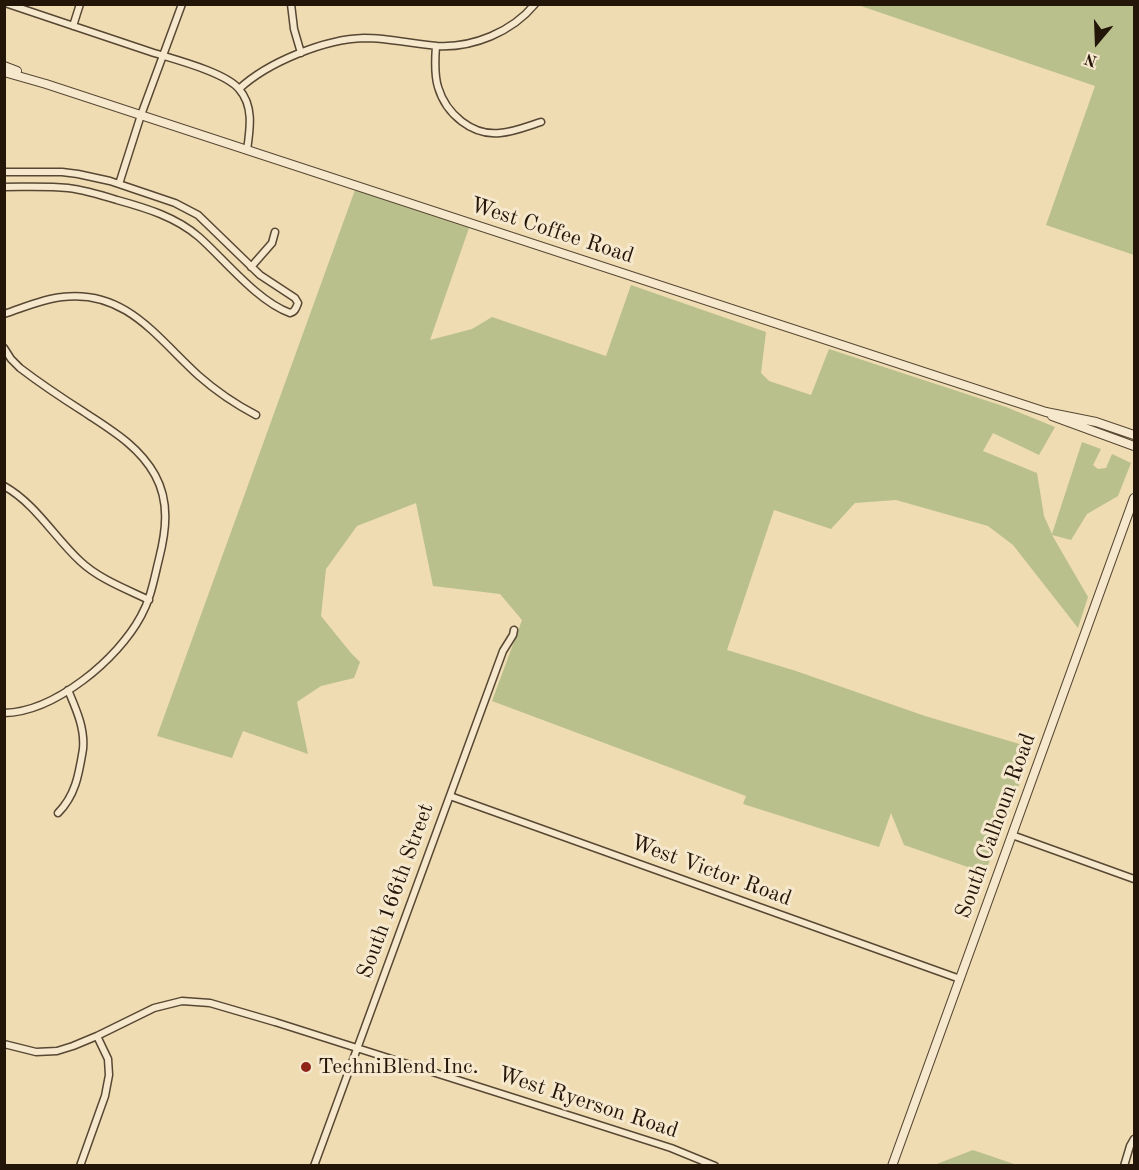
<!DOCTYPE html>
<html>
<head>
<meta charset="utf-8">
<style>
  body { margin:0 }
  #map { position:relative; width:1139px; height:1170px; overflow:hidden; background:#efdcb2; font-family:"Old Standard TT",serif }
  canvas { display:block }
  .frame { position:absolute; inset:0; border:6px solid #241509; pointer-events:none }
  .north { position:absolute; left:1067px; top:12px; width:60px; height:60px; -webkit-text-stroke:4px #f5e8cd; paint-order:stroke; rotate:199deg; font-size:16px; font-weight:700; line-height:24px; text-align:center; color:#241509 }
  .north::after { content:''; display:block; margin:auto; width:21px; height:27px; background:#241509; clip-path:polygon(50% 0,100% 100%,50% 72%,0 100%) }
</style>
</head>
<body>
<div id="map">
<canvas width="1139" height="1170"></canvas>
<div class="frame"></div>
<div class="north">N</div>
</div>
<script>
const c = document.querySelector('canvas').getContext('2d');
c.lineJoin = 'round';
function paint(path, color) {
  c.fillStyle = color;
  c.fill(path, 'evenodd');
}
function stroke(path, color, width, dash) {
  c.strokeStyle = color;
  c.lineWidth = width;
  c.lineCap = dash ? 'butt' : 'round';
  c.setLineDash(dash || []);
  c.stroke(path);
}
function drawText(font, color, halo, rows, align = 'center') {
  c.font = font + ' "Old Standard TT",serif';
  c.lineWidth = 6;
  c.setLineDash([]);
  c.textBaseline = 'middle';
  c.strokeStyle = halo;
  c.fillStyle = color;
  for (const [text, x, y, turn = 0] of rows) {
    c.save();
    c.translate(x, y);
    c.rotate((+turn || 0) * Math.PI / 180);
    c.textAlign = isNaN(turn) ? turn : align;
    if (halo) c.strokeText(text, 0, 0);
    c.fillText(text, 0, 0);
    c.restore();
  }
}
const green = new Path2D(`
  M 858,5 L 1134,5 L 1134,255 L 1046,225 L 1095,86 Z
  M 355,190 L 469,228 L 430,340 L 472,329 L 492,317 L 606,356 L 631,285 L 766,332 L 761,373 L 769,381 L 811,395 L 829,349 L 1006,407 L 1055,427 L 1039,455 L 993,433 L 983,451 L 1037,473 L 1044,516 L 1052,534 L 1082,442 L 1101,449 L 1093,465 L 1098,469 L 1106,468 L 1112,454 L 1131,463 L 1118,496 L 1087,514 L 1071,540 L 1052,535 L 1088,597 L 1078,628 L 1013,545 L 988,526 L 896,500 L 855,503 L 831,529 L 774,510 L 727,650 L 796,671 L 925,716 L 1033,748 L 985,873 L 904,845 L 891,813 L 879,847 L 743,804 L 746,796 L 492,701 L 522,620 L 500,594 L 433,586 L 416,503 L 357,526 L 326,569 L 321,616 L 351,653 L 360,662 L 354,678 L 321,686 L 297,702 L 308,754 L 243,731 L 232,758 L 157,736 Z
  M 973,1150 L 1017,1165 L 1018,1165 L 934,1165 Z`);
const minor = new Path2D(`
  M 8,4 C 56,20 103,36 151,52 C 173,59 225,72 239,89 C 254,106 250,129 247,150
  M 291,4 L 294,29 L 301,53
  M 73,26 L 80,4
  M 436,46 C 435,59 434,74 438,87 C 446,114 472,136 500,133 C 514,132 528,126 541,122
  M 239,89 C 268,62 325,39 364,38 C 389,38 413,44 437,46 C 473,48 512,32 535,4
  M 4,172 L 62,172 L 78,174 L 110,181 L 175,203 L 198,215 L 260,275 L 295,298 L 298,303 C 296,308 295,312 290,313 C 257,301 225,260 199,237 C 176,217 146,208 117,200 C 101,195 85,190 68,188 C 47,186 26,187 4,187
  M 119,184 L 141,115 L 182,4
  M 251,267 L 272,243 L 275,232
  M 4,314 C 23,308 42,299 62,297 C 126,289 157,338 199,376 C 216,391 235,404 256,415
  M 4,348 L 11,359 L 20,368 C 41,384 62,398 84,412 C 111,430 139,446 155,475 C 170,502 166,531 159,559 C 154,579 151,598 141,616 C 118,659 55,712 4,713
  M 4,486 C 36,504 54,537 80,561 C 99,579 126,589 149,600
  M 450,796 L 960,979
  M 58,813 C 76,795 79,773 83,749 C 85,728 76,709 68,690
  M 1012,835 L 1134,879
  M 4,1044 L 36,1052 L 57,1051 L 73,1046 L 97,1036 L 154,1008 L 182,1001 L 210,1003 L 275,1022 L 593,1123 L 671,1148 L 715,1166
  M 80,1166 L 105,1096 L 109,1075 L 108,1059 L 97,1036
  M 314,1166 L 503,651 L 513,635 L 514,630
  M 1124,1166 L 1130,1146 L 1134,1139`);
const tertiary = new Path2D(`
  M 4,66 L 17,71
  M 4,72 L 46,84 L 1046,412 L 1096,422 L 1134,435
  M 1052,416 L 1134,446
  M 892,1166 L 1134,498`);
const markers = [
  [306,1067,6,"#8f2418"]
];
const streetNames = [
  ["West Coffee Road",552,231,18],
  ["South Calhoun Road",996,826,-70],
  ["West Victor Road",711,871,20],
  ["South 166th Street",396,891,-70],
  ["West Ryerson Road",588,1103,18]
];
const poiNames = [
  ["TechniBlend Inc.",318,1067]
];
paint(green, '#b9c08c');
stroke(minor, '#574733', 9);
stroke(tertiary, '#574733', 10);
stroke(minor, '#f5e8cd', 6);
stroke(tertiary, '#f5e8cd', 8);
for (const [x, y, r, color] of markers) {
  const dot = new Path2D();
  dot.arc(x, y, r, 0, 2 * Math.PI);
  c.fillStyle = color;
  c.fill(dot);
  stroke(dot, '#f5e8cd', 2);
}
drawText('22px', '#241509', '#f5e8cd', streetNames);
drawText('22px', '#241509', '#f5e8cd', poiNames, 'left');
</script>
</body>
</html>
